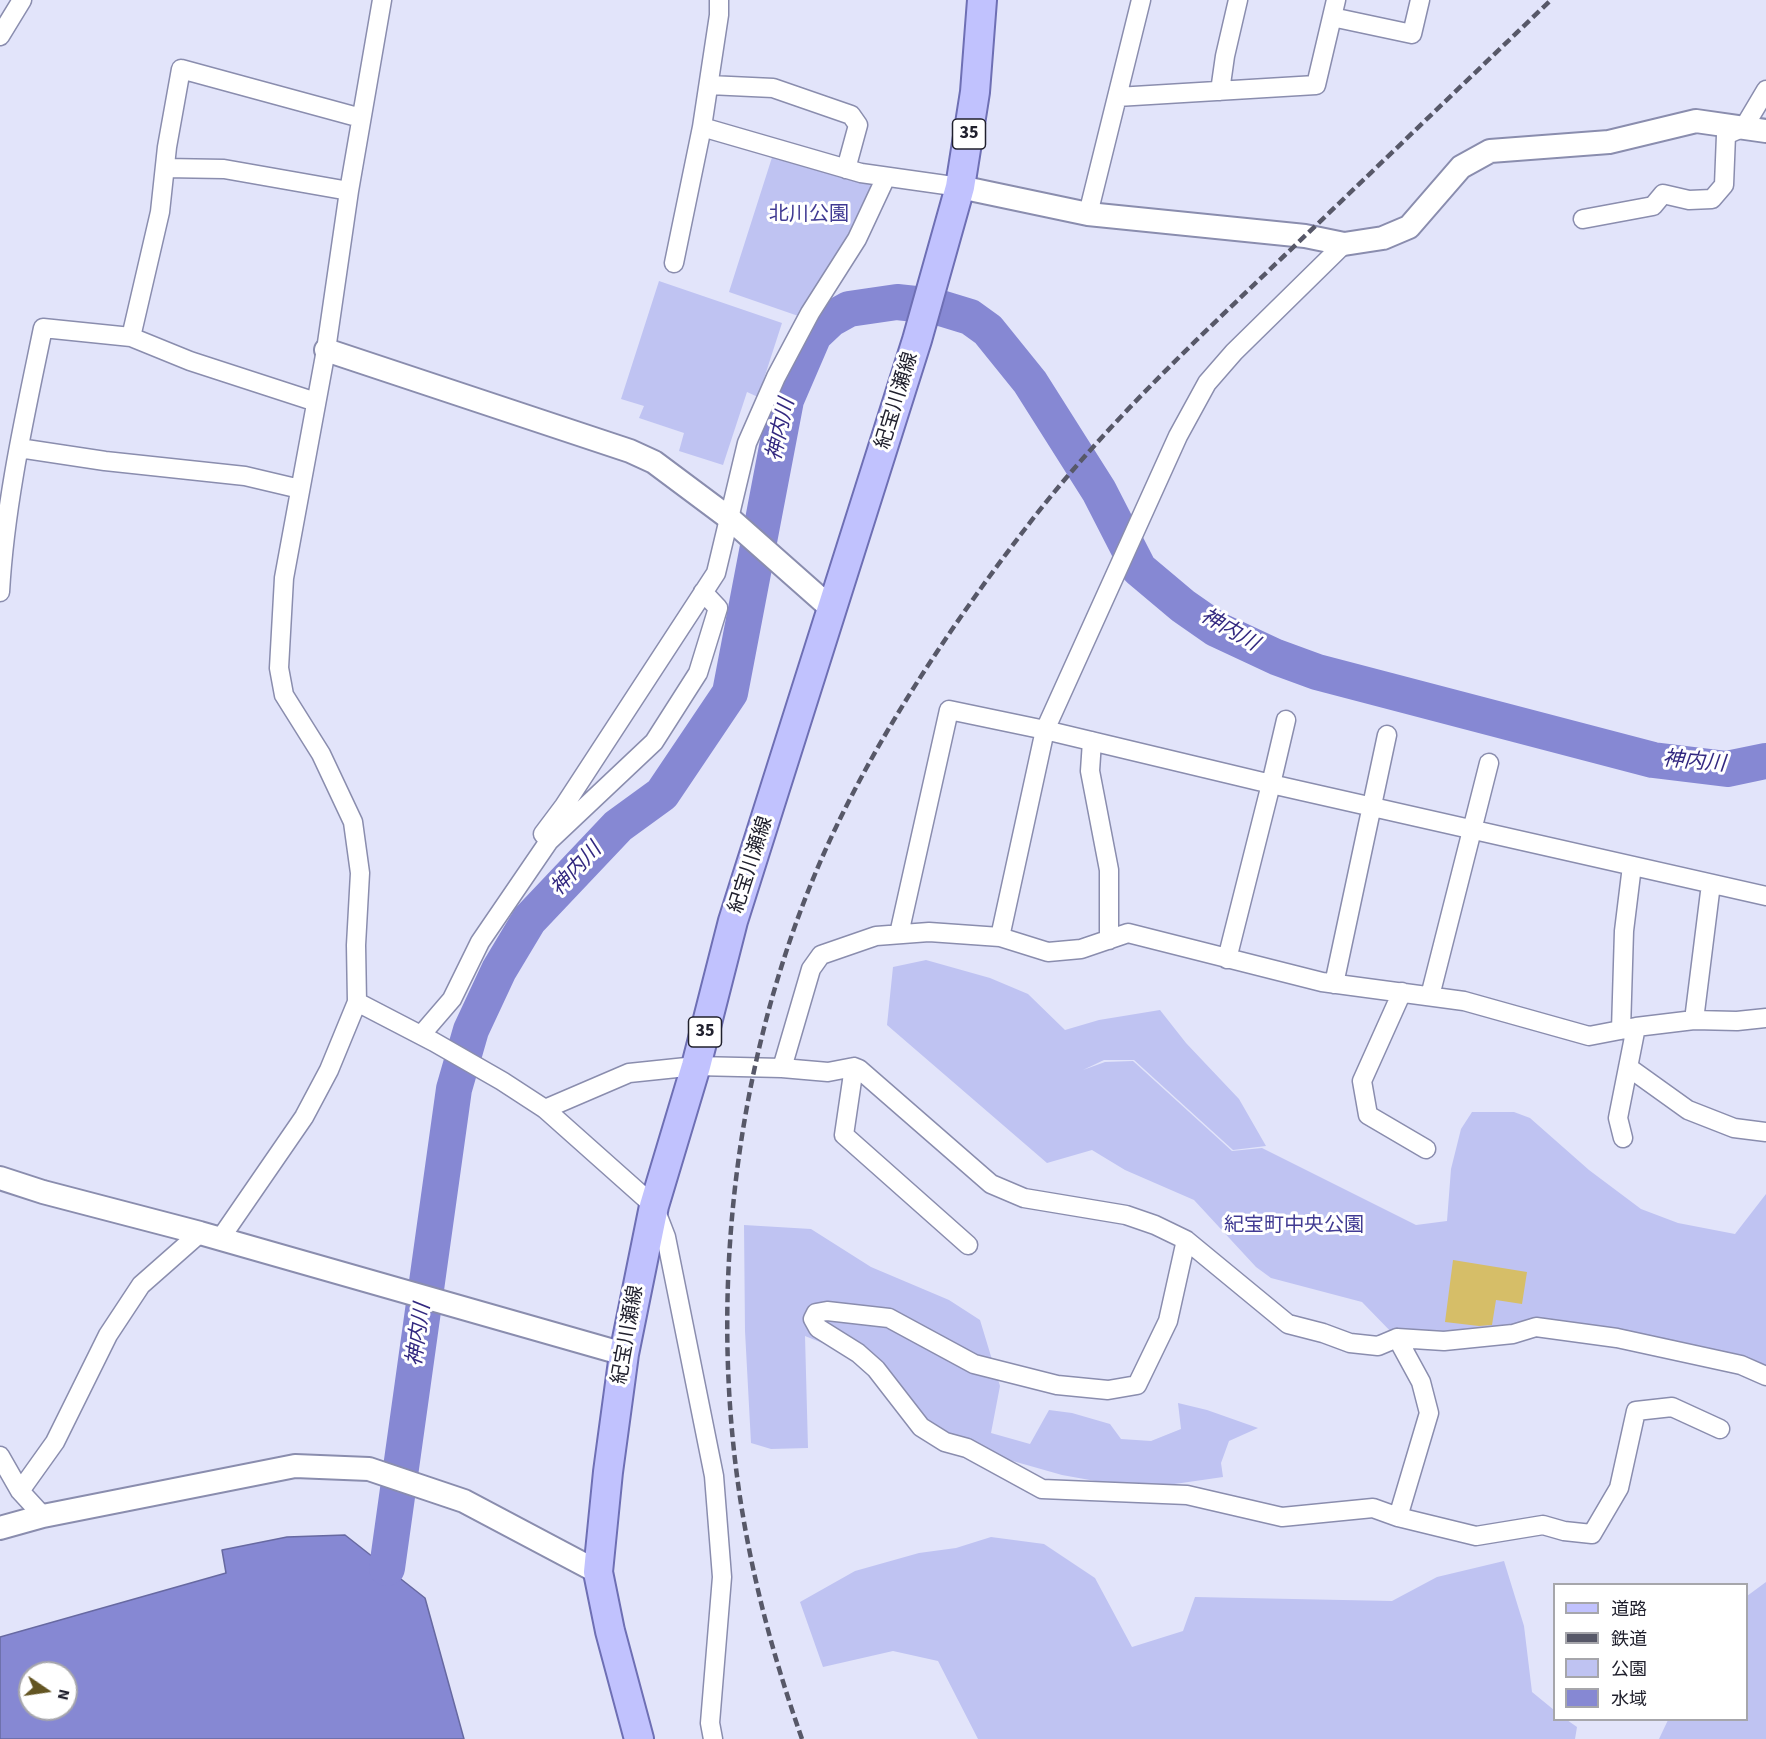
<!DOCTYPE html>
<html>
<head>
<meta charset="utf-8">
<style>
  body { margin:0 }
  #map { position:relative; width:1766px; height:1739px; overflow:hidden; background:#e2e4fa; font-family:"Source Sans 3","Noto Sans JP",sans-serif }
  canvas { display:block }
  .legend { position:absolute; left:1553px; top:1583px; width:195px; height:138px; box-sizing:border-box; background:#fff; border:2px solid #a6a6ab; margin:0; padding:8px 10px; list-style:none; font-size:18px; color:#20202d }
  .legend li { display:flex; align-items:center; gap:12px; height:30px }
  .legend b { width:30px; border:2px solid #a6a6ab }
  .north { position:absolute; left:18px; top:1661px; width:60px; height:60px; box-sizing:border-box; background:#fff; border:2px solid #a6a6ab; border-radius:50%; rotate:103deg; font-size:16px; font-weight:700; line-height:24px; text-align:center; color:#20202d }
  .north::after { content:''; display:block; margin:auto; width:21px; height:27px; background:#635522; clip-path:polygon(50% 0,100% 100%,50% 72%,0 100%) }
</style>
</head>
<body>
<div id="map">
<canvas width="1766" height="1739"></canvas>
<ul class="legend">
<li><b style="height:8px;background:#c1c2fe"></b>道路</li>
<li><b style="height:8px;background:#575868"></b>鉄道</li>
<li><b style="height:16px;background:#bfc3f2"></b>公園</li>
<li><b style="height:16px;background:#8688d3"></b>水域</li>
</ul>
<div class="north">N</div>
</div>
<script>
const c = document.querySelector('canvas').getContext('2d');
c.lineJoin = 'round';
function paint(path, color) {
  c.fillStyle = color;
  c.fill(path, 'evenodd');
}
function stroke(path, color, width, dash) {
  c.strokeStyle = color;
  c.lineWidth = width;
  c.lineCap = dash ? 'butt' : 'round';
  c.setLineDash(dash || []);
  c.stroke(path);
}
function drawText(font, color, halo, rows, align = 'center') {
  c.font = font + ' "Source Sans 3","Noto Sans JP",sans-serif';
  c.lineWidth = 6;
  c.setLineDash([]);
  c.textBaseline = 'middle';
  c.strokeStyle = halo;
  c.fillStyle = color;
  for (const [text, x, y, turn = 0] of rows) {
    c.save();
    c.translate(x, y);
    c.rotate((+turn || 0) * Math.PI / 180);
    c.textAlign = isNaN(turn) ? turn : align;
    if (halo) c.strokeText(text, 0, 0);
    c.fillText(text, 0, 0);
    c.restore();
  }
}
const green = new Path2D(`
  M 775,148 L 886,177 L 807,319 L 729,292 Z
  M 659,281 L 782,323 L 758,397 L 747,392 L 723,465 L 679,451 L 684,433 L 639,418 L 644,406 L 621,399 Z
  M 926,960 L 990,978 L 1028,994 L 1065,1030 L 1099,1020 L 1160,1010 L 1186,1043 L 1239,1099 L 1266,1146 L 1233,1150 L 1134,1060 L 1104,1060 L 1083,1070 L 1105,1062 L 1133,1061 L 1232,1151 L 1262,1148 L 1416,1225 L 1447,1221 L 1451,1169 L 1461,1129 L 1472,1112 L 1514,1112 L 1530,1118 L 1589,1170 L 1641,1209 L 1678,1223 L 1735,1234 L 1766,1194 L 1766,1368 L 1541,1328 L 1397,1338 L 1362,1302 L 1271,1278 L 1256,1267 L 1194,1200 L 1125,1170 L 1092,1150 L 1047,1163 L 887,1025 L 893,967 Z
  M 744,1225 L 811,1229 L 871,1267 L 949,1300 L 980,1320 L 1000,1386 L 991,1433 L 1030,1444 L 1049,1410 L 1072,1413 L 1110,1424 L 1121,1439 L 1151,1441 L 1181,1429 L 1178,1403 L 1207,1410 L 1258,1428 L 1229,1441 L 1221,1463 L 1223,1477 L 1140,1489 L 1062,1475 L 967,1448 L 916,1420 L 865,1360 L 805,1336 L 808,1448 L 771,1449 L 751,1443 L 745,1331 Z
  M 991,1537 L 1044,1544 L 1095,1578 L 1132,1647 L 1183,1631 L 1195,1597 L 1392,1601 L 1437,1577 L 1504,1561 L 1524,1626 L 1532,1692 L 1554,1710 L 1554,1720 L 1567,1720 L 1577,1727 L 1575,1739 L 978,1739 L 938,1661 L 893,1651 L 823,1667 L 800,1602 L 855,1571 L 919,1553 L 956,1548 Z
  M 1766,1582 L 1766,1739 L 1659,1739 L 1668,1720 L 1746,1720 L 1747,1596 Z`);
const water = new Path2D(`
  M 345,1535 L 425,1598 L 464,1739 L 0,1739 L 0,1637 L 226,1573 L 222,1550 L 287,1537 ZM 30,1673 L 66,1673 L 66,1709 L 30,1709 Z`);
const river = new Path2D(`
  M 387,1568 L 454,1089 L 471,1030 L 499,970 L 529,920 L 618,826 L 662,794 L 730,693 L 786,400 L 814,335 L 831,319 L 849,309 L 897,302 L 934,306 L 970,317 L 988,330 L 1030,382 L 1099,491 L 1139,569 L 1183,606 L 1216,629 L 1276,657 L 1317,672 L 1653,760 L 1727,769 L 1766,761`);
const building = new Path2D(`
  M 1453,1260 L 1527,1272 L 1522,1304 L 1496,1300 L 1492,1325 L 1479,1326 L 1445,1322 Z`);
const minor = new Path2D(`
  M 1332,17 L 1412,34 L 1420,0
  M 0,36 L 22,0
  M 709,85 L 773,88 L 851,115 L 858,125 L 846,169
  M 1220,91 L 1225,56 L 1238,0
  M 1117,97 L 1316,85 L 1336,0
  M 702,127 L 861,173 L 960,187
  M 165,168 L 224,169 L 349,191
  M 1088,214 L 1141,0
  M 1583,219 L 1653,206 L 1663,194 L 1689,200 L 1712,199 L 1724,185 L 1726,135 L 1744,127 L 1766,90
  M 674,263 L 702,127 L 719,15 L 719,0
  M 131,337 L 160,212 L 167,147 L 181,69 L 361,118
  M 19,448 L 105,461 L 245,476 L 300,489
  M 0,592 C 5,503 25,415 43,328 L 131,337 L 190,361 L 316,402
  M 1286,720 L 1271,784 L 1766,896
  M 1092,741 L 1090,771 L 1109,870 L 1109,940
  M 549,841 L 654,742 L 698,673 L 718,608 L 703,592
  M 899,934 L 949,710 L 1045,730 L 1271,784 L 1227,959
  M 1000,937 L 1045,730 L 1178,436 L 1207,383 L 1234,352 L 1344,244
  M 1334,984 L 1387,735
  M 1402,992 L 1362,1081 L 1368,1115 L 1426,1149
  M 1430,996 L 1489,763
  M 357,1002 L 434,1042 L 502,1081 L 545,1109 L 654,1206 L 666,1237 L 714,1476 L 722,1577 L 710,1723 L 713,1739
  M 1694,1020 L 1711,884
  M 1621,1030 L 1624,931 L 1632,866
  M 421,1035 L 452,999 L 480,942 L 549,841 L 543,834 L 564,806 L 716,573 L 747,443 L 776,377 L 810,313 L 857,239 L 886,177
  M 854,1067 L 844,1135 L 968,1245
  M 1628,1067 L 1688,1110 L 1734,1128 L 1766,1132
  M 782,1068 L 811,969 L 821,955 L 876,936 L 929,932 L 1000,937 L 1048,952 L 1081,949 L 1128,933 L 1322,982 L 1464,1001 L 1589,1036 L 1636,1027 L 1694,1020 L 1737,1021 L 1766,1018
  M 545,1109 L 629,1073 L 696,1066 L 782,1068 L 828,1072 L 854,1067 L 859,1069 L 991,1184 L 1024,1198 L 1126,1215 L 1155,1225 L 1186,1240 L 1288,1324 L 1323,1333 L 1350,1343 L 1378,1346 L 1397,1338 L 1444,1341 L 1513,1334 L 1536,1327 L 1617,1338 L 1741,1365 L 1766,1376
  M 1623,1138 L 1618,1118 L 1636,1027
  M 220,1239 L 304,1117 L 329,1070 L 357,1002 L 356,945 L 360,873 L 353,822 L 321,754 L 284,695 L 279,668 L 284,578 L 326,350 L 349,191 L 382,0
  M 1186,1240 L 1168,1321 L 1137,1385 L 1108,1390 L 1057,1385 L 974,1364 L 889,1318 L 827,1311 L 816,1313 L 813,1319 L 818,1328 L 858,1353 L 876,1369 L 921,1427 L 945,1442 L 967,1448 L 1042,1489 L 1187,1495 L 1282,1517 L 1373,1508 L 1398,1517 L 1429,1413 L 1421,1382 L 1397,1338
  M 0,1456 L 20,1491 L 43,1516
  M 20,1491 L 55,1442 L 108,1335 L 141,1285 L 200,1233
  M 1398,1517 L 1476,1536 L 1543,1525 L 1564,1531 L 1592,1534 L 1619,1488 L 1636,1411 L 1672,1407 L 1720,1429`);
const tertiary = new Path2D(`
  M 960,187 L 1088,214 L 1305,236 L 1344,244 L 1383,238 L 1409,227 L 1461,167 L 1490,151 L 1609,142 L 1696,121 L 1766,131
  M 326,350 L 630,451 L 654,462 L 729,518 L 833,610
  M 0,1178 L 43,1192 L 200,1233 L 624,1354
  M 0,1528 L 43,1516 L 295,1466 L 369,1469 L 464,1501 L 598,1572`);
const primary = new Path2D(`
  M 639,1739 L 610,1631 L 598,1572 L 608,1472 L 624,1354 L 654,1206 L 696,1066 L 733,921 L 917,340 L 960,187 L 975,92 L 982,0`);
const rail = new Path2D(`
  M 802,1739 C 777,1668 757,1596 744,1522 C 706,1304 733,1063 821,860 C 871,745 949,628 1025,529 C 1101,429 1194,342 1285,255 C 1374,170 1462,85 1551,0`);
const shields = [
  [969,134,33],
  [705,1032,33]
];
const shieldNames = [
  ["35",969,134],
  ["35",705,1032]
];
const parkNames = [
  ["北川公園",809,216],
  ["紀宝町中央公園",1294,1227]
];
const streetNames = [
  ["紀宝川瀬線",898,401,-73],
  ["紀宝川瀬線",752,865,-72],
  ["紀宝川瀬線",629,1335,-80]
];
const waterNames = [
  ["神内川",782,430,-77],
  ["神内川",1229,631,30],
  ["神内川",1694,763,5],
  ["神内川",577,870,-47],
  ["神内川",420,1335,-82]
];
paint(green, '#bfc3f2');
paint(water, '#8688d3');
stroke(water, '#6769a1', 1.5);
stroke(river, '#8688d3', 36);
paint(building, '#d6be68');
stroke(minor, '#8a8dae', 21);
stroke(tertiary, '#8a8dae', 26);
stroke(primary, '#6e6fb4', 32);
stroke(minor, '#fff', 18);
stroke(tertiary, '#fff', 22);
stroke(primary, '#c1c2fe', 28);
stroke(rail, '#575868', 4.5, [9, 4.5]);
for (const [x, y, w] of shields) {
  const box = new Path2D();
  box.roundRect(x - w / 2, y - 15, w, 30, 4.5);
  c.fillStyle = '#fff';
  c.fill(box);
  stroke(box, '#20202d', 1.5);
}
drawText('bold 18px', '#20202d', null, shieldNames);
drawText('20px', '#413b93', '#fff', parkNames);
drawText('20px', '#20202d', '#fff', streetNames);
drawText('italic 21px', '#332980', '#fff', waterNames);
</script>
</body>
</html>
